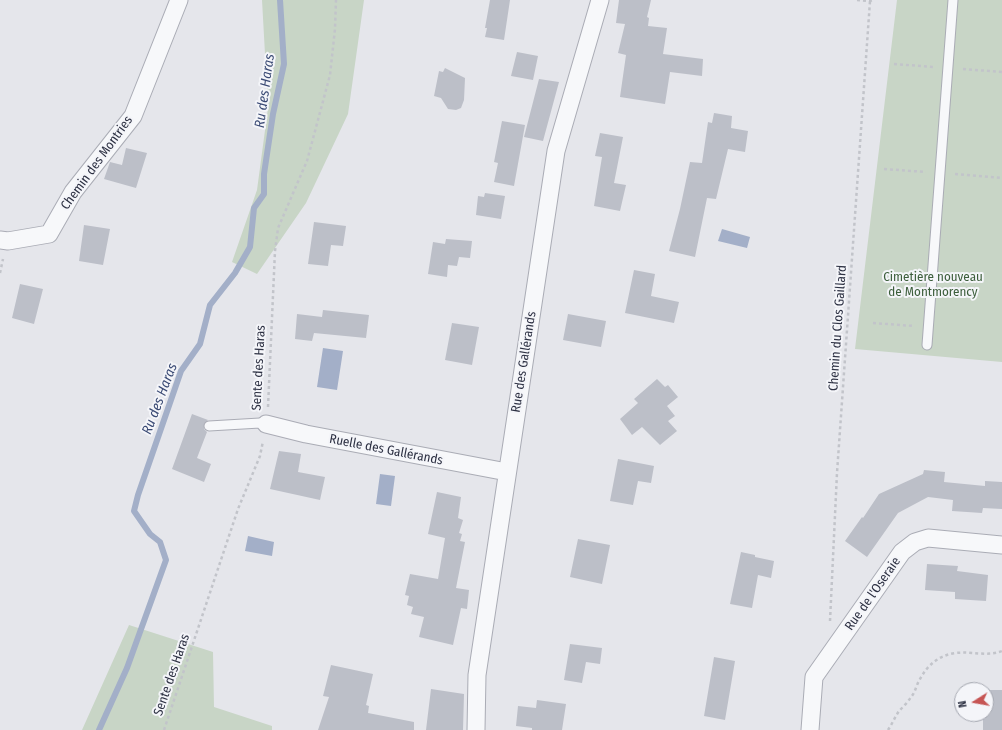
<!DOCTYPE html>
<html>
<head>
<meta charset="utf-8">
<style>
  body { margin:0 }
  #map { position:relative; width:1002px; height:730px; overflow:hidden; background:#e5e6eb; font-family:"Fira Sans Condensed",sans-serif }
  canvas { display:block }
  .north { position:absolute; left:954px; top:682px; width:40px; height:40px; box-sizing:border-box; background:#f4f5f9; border:1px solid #a4a7b0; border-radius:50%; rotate:259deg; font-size:11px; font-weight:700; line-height:16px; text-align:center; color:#2d3143 }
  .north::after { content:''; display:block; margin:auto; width:14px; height:18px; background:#c65554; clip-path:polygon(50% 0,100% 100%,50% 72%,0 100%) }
</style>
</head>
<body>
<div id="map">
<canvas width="1002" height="730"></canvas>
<div class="north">N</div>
</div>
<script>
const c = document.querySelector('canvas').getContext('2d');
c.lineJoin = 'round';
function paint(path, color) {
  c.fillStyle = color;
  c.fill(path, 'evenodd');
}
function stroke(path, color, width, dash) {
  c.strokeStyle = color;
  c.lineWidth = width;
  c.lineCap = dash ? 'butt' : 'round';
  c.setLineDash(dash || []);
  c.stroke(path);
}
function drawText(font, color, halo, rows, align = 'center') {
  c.font = font + ' "Fira Sans Condensed",sans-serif';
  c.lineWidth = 4;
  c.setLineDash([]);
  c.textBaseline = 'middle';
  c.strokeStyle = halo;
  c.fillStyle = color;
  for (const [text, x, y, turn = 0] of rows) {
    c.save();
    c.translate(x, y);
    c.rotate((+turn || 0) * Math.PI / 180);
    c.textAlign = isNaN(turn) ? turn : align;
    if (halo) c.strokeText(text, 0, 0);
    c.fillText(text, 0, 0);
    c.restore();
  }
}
const green = new Path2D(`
  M 262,0 L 364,0 L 348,114 L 306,203 L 257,274 L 232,262 L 257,190 L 268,108 Z
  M 897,0 L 1002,0 L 1002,362 L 855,349 Z
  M 129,625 L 213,652 L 214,707 L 272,726 L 272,730 L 82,730 Z`);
const water = new Path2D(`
  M 722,229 L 750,237 L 747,248 L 718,241 Z
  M 323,348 L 343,351 L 337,390 L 317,387 Z
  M 380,474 L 395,476 L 391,506 L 376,504 Z
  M 248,536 L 274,542 L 272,556 L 245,551 Z`);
const stream = new Path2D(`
  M 99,730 L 127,668 L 166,560 L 160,542 L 150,534 L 134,511 L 138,495 L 181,371 L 200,344 L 210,305 L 235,273 L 250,247 L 254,208 L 264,194 L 264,174 L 273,114 L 284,64 L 280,0`);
const building = new Path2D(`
  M 490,0 L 510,0 L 504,40 L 485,37 L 487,28 L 485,28 Z
  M 619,0 L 651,0 L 647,17 L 649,18 L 648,26 L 667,28 L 663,54 L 703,59 L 702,76 L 670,72 L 665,104 L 620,97 L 626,55 L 618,53 L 625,24 L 616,23 Z
  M 517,52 L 538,56 L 533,80 L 511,76 Z
  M 445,68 L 465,78 L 464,100 L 461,108 L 456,110 L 448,109 L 441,98 L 434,96 L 439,71 L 443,72 Z
  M 539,79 L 559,82 L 543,141 L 524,137 Z
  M 714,113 L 732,116 L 731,128 L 748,131 L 745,152 L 728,149 L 716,199 L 707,198 L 695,257 L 669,251 L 680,209 L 690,162 L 702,163 L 708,122 L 712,123 Z
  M 502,121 L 525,125 L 514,186 L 494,182 L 498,163 L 494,162 Z
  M 600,133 L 623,137 L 614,183 L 626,185 L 620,211 L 594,206 L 602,157 L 595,156 Z
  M 126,148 L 147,153 L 136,188 L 104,179 L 110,162 L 122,165 Z
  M 485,193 L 505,196 L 501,219 L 476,215 L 478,196 L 484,197 Z
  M 314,222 L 346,226 L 343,246 L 331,245 L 328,266 L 308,264 Z
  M 84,225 L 110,229 L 103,265 L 79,261 Z
  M 446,239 L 472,241 L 470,258 L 459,257 L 457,266 L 448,265 L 447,277 L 428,274 L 433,242 L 445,244 Z
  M 634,270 L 655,274 L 651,296 L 679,302 L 674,323 L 625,313 Z
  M 20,284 L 43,289 L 34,324 L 12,318 Z
  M 323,310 L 369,315 L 366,338 L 314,333 L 312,341 L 295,339 L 297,314 L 322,317 Z
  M 568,314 L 606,321 L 601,347 L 563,340 Z
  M 452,323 L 479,327 L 472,365 L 445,360 Z
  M 657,379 L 665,387 L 668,385 L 678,397 L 667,406 L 675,416 L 668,421 L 677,431 L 660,445 L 642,427 L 632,435 L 620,419 L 638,403 L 634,399 Z
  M 192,414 L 208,420 L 204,424 L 204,429 L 207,432 L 197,458 L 211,464 L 204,482 L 172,469 Z
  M 279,451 L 301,454 L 298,472 L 325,477 L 320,500 L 270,489 Z
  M 618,459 L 654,466 L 651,483 L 638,481 L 633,505 L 610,501 Z
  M 924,470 L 945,472 L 944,482 L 985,486 L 985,481 L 1002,482 L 1002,509 L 983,508 L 982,513 L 952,511 L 953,500 L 928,497 L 898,513 L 867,557 L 845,541 L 862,517 L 863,518 L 879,494 L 923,474 Z
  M 437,492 L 461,497 L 458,518 L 463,520 L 459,533 L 462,534 L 460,541 L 465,542 L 456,588 L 469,590 L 467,609 L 461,608 L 453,645 L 419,637 L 424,617 L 411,614 L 413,607 L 407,605 L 409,596 L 405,595 L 410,574 L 438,579 L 445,538 L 428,534 Z
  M 578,539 L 610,545 L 602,584 L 570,577 Z
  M 741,552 L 755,555 L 755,557 L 774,561 L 771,578 L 758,575 L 752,608 L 730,604 Z
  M 927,564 L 958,566 L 957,571 L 988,575 L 986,601 L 955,599 L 955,592 L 925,590 Z
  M 570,644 L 602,648 L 600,664 L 586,662 L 582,683 L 564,680 Z
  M 714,657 L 735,661 L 725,720 L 704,716 Z
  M 331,665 L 373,674 L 366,705 L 369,706 L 368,713 L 414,722 L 414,730 L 318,730 L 329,697 L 323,696 Z
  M 431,689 L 464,694 L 463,730 L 426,730 Z
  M 986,690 L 1002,690 L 1002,730 L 983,730 L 983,714 L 986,714 Z
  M 537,700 L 566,704 L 562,730 L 532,730 L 532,728 L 516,726 L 518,706 L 536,708 Z`);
const path = new Path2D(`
  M 857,0 L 870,1 L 873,0
  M 894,64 L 934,67
  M 963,69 L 1002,72
  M 884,169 L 926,172
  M 955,174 L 1002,178
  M 0,273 L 3,259
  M 873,323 L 914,326
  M 268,407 L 275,251 L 278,228 L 307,161 L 330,75 L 335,29 L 336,0
  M 830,621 L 837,473 L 870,1
  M 164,730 L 238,509 L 260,456 L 263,441
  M 888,730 C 892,724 895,717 899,711 C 903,707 908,702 911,697 C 915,693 916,686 919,681 C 927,665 939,655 956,653 C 972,651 987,657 1002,651`);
const lane = new Path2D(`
  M 927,345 L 953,0
  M 209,426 L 260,423 L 266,424`);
const street = new Path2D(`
  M 0,240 L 8,241 L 49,234 L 73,192 L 133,116 L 179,0
  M 266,424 L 306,434 L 507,472
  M 476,730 L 477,675 L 556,151 L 600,0
  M 810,730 L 814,677 L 902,552 L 915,542 L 928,538 L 1002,545`);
const streetNames = [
  ["Chemin des Montries",97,163,-54],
  ["Chemin du Clos Gaillard",838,328,-86],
  ["Rue des Gallérands",524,362,-81],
  ["Sente des Haras",259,368,-87],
  ["Ruelle des Gallérands",386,450,11],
  ["Rue de l'Oseraie",873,594,-55],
  ["Sente des Haras",172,675,-71]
];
const parkNames = [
  ["Cimetière nouveau",933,277],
  ["de Montmorency",933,292]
];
const waterNames = [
  ["Ru des Haras",265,91,-82],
  ["Ru des Haras",160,399,-69]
];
paint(green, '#c8d5c6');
paint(water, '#a3afc8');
stroke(stream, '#a3afc8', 6);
paint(building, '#bcbfc8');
stroke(lane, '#aaacb5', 11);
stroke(street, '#aaacb5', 19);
stroke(path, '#c2c4ca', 2.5, [3, 3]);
stroke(lane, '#f7f8fa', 9);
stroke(street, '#f7f8fa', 17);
drawText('13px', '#2d3143', '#f4f5f9', streetNames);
drawText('13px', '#3c5e3b', '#f4f5f9', parkNames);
drawText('italic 14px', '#3a4a74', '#f4f5f9', waterNames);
</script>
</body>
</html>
